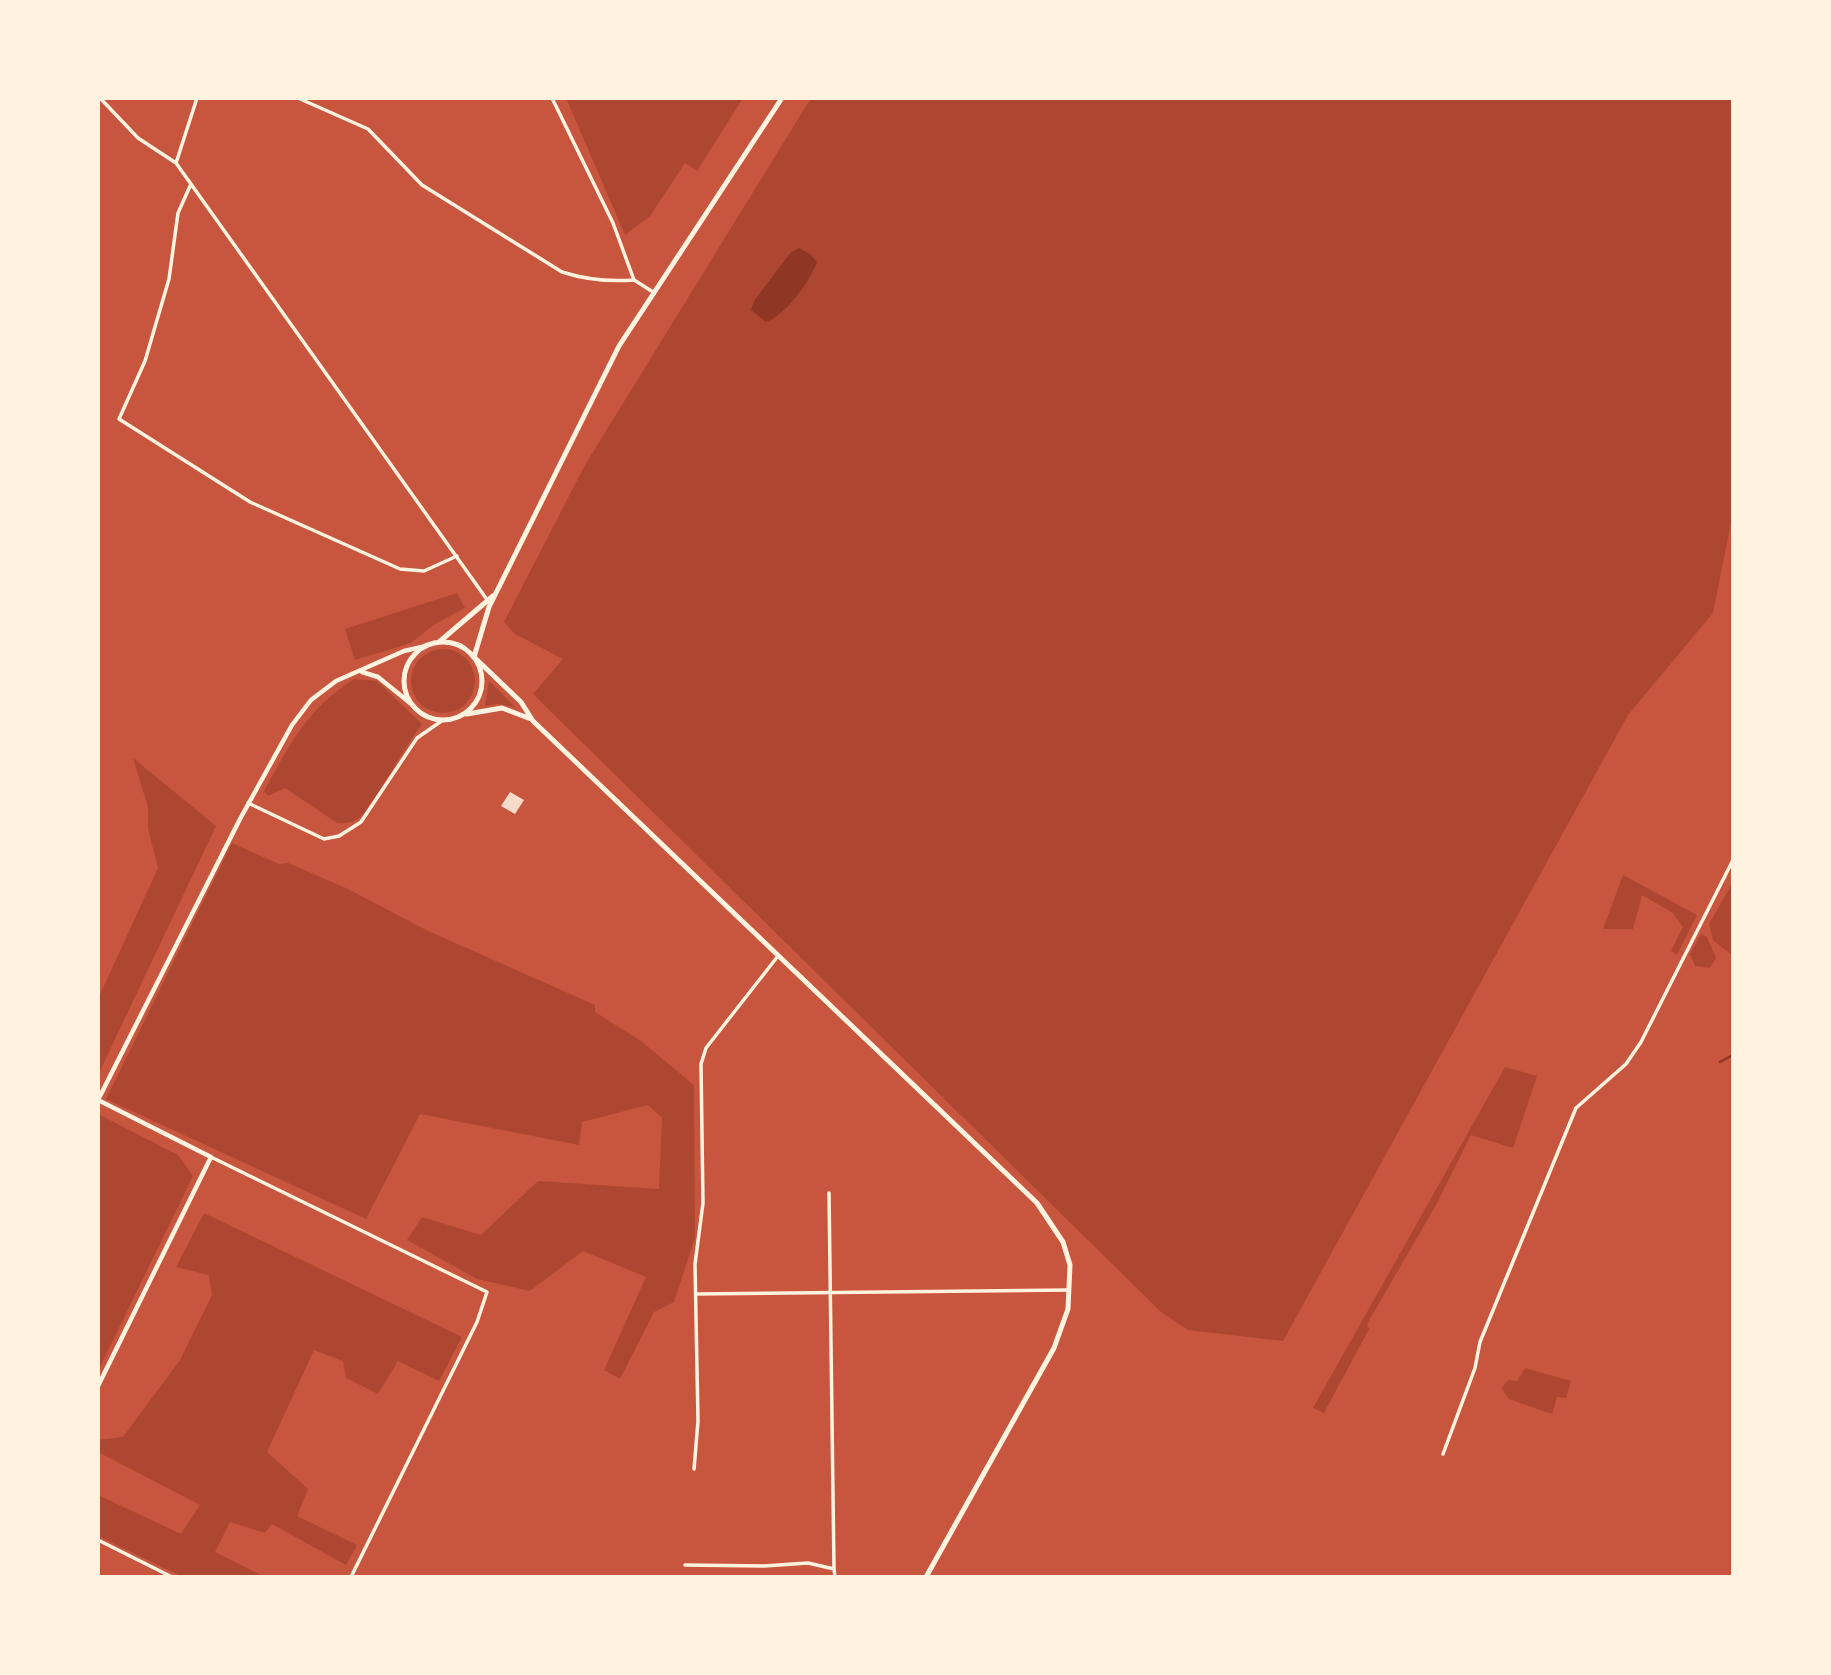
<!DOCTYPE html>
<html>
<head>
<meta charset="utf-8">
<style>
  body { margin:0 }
  #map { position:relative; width:1831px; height:1675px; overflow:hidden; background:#c8553d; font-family:Barlow,sans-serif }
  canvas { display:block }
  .frame { position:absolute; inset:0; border:100px solid #fff3e0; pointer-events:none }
</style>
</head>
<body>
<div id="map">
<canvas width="1831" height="1675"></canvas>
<div class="frame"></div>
</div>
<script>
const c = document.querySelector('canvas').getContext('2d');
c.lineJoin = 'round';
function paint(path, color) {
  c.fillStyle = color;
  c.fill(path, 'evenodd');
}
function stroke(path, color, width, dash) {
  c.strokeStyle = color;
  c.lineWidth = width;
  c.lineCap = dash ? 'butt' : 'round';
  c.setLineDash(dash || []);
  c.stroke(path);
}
const green = new Path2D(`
  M 566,98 L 743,98 L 697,171 L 685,163 L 650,216 L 625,235 Z
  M 811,98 L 1733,98 L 1733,513 L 1713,613 L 1628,715 L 1283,1341 L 1188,1330 L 1161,1312 L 533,694 L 563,659 L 515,634 L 504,622 L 585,465 Z
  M 457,593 L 465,608 L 435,624 L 411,643 L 355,660 L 345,629 Z
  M411 681a32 32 0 1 1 64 0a32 32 0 1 1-64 0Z
  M 354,679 L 377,681 L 422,724 C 407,743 370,811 358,819 C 351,823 344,824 337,823 L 285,788 L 268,796 L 264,791 C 290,744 307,709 354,679 Z
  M 489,681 L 515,707 L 498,704 L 485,706 Z
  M 133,758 L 216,826 L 98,1075 L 98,999 L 158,868 L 148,829 L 148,807 Z
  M 232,843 L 279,864 L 288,863 L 348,889 L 426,930 L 595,1005 L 595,1012 L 641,1041 L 694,1085 L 695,1238 L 674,1302 L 654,1312 L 620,1379 L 604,1370 L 646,1277 L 583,1251 L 530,1291 L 477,1279 L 407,1240 L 422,1217 L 481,1235 L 538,1181 L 659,1189 L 662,1118 L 648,1105 L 582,1122 L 579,1145 L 420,1114 L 366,1219 L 106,1099 Z
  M 1623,875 L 1697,915 L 1677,955 L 1671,951 L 1683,927 L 1673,913 L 1642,895 L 1633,929 L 1603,929 Z
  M 1733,882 L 1733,956 L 1713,940 L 1709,924 Z
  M 1701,934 L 1707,937 L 1716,958 L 1710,968 L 1695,966 L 1690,954 Z
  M 1505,1067 L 1537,1076 L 1513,1148 L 1471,1135 L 1436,1205 L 1367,1324 L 1369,1329 L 1324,1413 L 1313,1408 Z
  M 98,1114 L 178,1155 L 193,1176 L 98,1371 Z
  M 204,1213 L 462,1337 L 439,1381 L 398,1361 L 378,1394 L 346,1378 L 343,1361 L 314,1350 L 267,1452 L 308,1489 L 297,1516 L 357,1545 L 346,1565 L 272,1524 L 265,1533 L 230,1522 L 215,1552 L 265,1577 L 183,1577 L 98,1536 L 98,1495 L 181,1534 L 200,1505 L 98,1452 L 98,1440 L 123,1437 L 180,1360 L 212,1295 L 209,1275 L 176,1267 Z
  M 1525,1368 L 1571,1381 L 1566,1398 L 1557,1397 L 1552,1414 L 1509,1399 L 1501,1388 L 1508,1380 L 1517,1381 Z`);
const water = new Path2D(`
  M 799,248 L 810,254 L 817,262 C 810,281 786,315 766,322 L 751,310 L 754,301 L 791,252 Z`);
const stream = new Path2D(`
  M 1720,1062 L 1733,1055`);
const building = new Path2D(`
  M 510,792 L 524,800 L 515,814 L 501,806 Z`);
const minor = new Path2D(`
  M 100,98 L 138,138 L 176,163 L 488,601
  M 298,98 L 368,129 L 422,185 L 562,272 C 587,280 608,282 634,280 L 613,223 L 552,98
  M 176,163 L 197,98
  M 191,184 L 178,213 L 169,279 L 145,361 L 119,419 L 250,502 L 400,569 L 424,571 L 457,556
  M 634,280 L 653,292
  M 248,803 L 324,839 L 339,836 L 361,822 L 417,738 L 443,720
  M 211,1157 L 487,1292 L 477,1322 L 351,1577
  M 829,1193 L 834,1569
  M 696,1294 L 1069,1290
  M 1443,1454 L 1475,1368 L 1480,1342 L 1576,1108 L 1626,1064 L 1641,1042 L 1733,860
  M 694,1469 L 698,1421 L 695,1264 L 703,1203 L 701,1064 L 706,1048 L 778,956
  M 98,1540 L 172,1577
  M 685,1565 L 764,1566 L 808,1563 L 834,1569 L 835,1577`);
const tertiary = new Path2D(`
  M 362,672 L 378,677 L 410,703
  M 98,1386 L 211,1157 L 98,1100 L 240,819 L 292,725 L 311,700 L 336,681 L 404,651 L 426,646`);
const secondary = new Path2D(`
  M 439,642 L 493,596
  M404 681a39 39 0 1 1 78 0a39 39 0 1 1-78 0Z
  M 474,657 L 521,702 L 533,721 L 1037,1203 L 1063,1242 L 1070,1265 L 1068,1309 L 1054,1348 L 926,1577
  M 474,657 L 489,607 L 619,346 L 782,98
  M 467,714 L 502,708 L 531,719`);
paint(green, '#ae4732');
paint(water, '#8f3625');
stroke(stream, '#8f3625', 2.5);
paint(building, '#f7dbc8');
stroke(minor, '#fff3e0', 3.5);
stroke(tertiary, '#fff3e0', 4.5);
stroke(secondary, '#fff3e0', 5);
</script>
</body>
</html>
